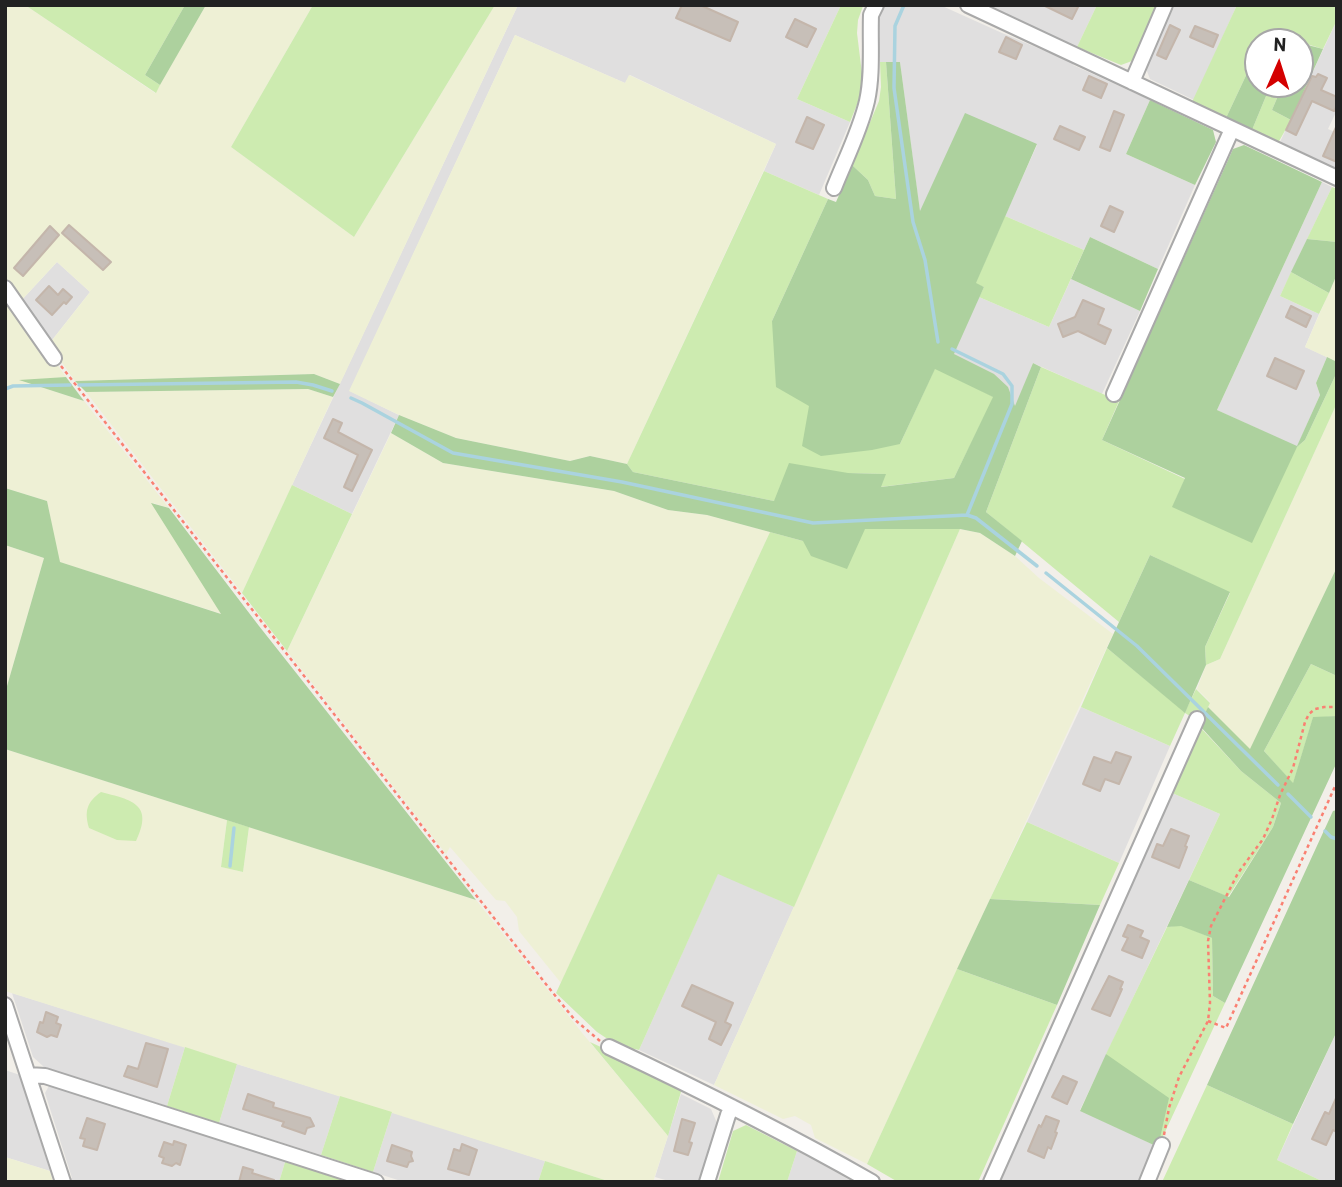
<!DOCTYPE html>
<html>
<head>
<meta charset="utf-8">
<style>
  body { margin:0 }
  #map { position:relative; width:1342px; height:1187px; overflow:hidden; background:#f2efe9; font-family:Barlow,sans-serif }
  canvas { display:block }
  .frame { position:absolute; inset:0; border:7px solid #222; pointer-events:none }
  .north { position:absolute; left:1244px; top:28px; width:70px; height:70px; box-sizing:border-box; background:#fff; border:2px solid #a7a7a7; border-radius:50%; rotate:3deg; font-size:19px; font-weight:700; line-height:28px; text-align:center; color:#222 }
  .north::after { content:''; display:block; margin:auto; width:24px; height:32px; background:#d40000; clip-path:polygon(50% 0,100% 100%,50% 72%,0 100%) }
</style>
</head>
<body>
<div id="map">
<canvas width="1342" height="1187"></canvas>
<div class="frame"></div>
<div class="north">N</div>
</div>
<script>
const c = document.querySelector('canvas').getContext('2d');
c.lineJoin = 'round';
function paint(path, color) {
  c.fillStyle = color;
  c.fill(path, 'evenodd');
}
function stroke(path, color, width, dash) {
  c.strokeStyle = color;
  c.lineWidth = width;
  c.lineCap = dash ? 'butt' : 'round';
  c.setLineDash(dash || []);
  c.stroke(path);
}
const residential = new Path2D(`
  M 518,5 L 841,5 L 797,99 L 850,122 L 819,195 L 764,171 L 776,144 L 630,75 L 625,83 L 515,35 L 350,391 L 399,415 L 352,514 L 292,485 Z
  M 883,5 L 940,5 L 1002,33 L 1074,63 L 1073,65 L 1150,100 L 1126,154 L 1195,185 L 1158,269 L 1090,237 L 1084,250 L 1005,216 L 1037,145 L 965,114 L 920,213 L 900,62 L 880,62 L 876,33 L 878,18 Z
  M 984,5 L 1097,5 L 1077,47 Z
  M 1175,5 L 1237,5 L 1194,100 L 1150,79 L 1145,66 Z
  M 1337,20 L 1337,110 L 1328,129 L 1337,133 L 1337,168 L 1280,142 Z
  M 1322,182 L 1332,187 L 1280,296 L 1319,314 L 1305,347 L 1327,357 L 1316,383 L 1320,395 L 1297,447 L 1217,410 Z
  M 57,262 L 90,292 L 49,344 L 19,303 Z
  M 1071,279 L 1140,311 L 1102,394 L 1033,363 L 1015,408 L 953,354 L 979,297 L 1049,327 Z
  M 1081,707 L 1170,746 L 1119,863 L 1027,822 Z
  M 1170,792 L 1220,814 L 1080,1110 L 1158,1147 L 1142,1182 L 999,1182 Z
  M 718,873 L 794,907 L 714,1085 L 639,1050 Z
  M 12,993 L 185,1047 L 167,1106 L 44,1067 L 33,1057 Z
  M 1337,1031 L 1337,1178 L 1335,1182 L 1324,1182 L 1277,1160 Z
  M 237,1064 L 340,1096 L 321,1155 L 219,1123 Z
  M 5,1070 L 20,1075 L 50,1171 L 5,1157 Z
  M 50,1084 L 286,1159 L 279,1182 L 66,1182 L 64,1176 L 72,1178 L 45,1093 Z
  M 681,1094 L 711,1109 L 717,1123 L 698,1182 L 672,1182 L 655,1177 Z
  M 392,1112 L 545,1161 L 538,1182 L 404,1182 L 373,1172 Z
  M 797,1151 L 834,1171 L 853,1182 L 787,1182 Z`);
const farmland = new Path2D(`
  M 5,5 L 25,5 L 155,93 L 206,5 L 313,5 L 231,147 L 354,237 L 495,5 L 518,5 L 340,384 L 314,374 L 75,381 L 49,344 L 90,292 L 57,262 L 19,303 L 5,283 Z
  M 515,35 L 625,83 L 629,75 L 776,144 L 627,464 L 590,456 L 570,461 L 456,438 L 399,415 L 349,391 Z
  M 1337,274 L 1337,362 L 1305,347 Z
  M 5,290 L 66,377 L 22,381 L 84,401 L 169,508 L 153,503 L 222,614 L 59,562 L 47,501 L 5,488 Z
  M 308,389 L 333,397 L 242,593 L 86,392 Z
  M 1337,403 L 1337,567 L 1250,750 L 1208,707 L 1210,702 L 1197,689 L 1206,665 L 1220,659 Z
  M 391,433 L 443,463 L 614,491 L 668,510 L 707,515 L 770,532 L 561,983 L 519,931 L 517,917 L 505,901 L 496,900 L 450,847 L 446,854 L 287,651 Z
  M 960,529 L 980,533 L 1015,556 L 1039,578 L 1113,634 L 867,1164 L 815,1138 L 811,1125 L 795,1116 L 783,1119 L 714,1085 L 795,904 Z
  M 5,545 L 44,558 L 5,693 Z
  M 5,749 L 227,820 L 221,867 L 243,872 L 249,827 L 476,900 L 583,1034 L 668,1136 L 653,1182 L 611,1182 L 5,991 Z
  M 5,1157 L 50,1171 L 53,1182 L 5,1182 Z`);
const grass = new Path2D(`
  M 25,5 L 185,5 L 145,75 L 160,85 L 156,93 Z
  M 313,5 L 495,5 L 354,237 L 231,147 Z
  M 841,5 L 863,6 L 858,20 L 857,33 L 863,82 L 862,92 L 850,122 L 797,99 Z
  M 1097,5 L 1158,5 L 1132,61 L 1121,65 L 1077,47 Z
  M 1237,5 L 1337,5 L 1337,20 L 1323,49 L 1300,42 L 1268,42 L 1263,40 L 1262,42 L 1258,42 L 1258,50 L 1226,118 L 1192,102 Z
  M 880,62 L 886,62 L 896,199 L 875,196 L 868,180 L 852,165 L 879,101 L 881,87 Z
  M 1271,84 L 1283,84 L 1272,110 L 1291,120 L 1278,143 L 1252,130 Z
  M 764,171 L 828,199 L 772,321 L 900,444 L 935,368 L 994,397 L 954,478 L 880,487 L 885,474 L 848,473 L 774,501 L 633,472 L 627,464 Z
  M 1332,187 L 1337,189 L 1337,242 L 1307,239 Z
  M 1005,216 L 1084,250 L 1049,327 L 979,297 L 984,287 L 975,284 Z
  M 1291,272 L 1329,293 L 1319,314 L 1280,296 Z
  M 1041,367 L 1119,401 L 1102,440 L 1185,479 L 1173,506 L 1297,447 L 1305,440 L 1337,372 L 1337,403 L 1220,659 L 1206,665 L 1205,647 L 1230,593 L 1150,555 L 1119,622 L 986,512 Z
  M 292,485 L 352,514 L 287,651 L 242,593 Z
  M 865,529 L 960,529 L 794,907 L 718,874 L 639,1050 L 635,1049 L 632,1055 L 597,1032 L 556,993 L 770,532 L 803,541 Z
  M 1107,648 L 1185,712 L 1196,689 L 1210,703 L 1199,726 L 1241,771 L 1281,803 L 1273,827 L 1228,897 L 1189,880 L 1220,814 L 1170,792 L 1193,718 L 1185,713 L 1170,746 L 1081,707 Z
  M 1311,664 L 1337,676 L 1337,716 L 1313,718 L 1293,784 L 1264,751 Z
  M 101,792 C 132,800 154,804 136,841 L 117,840 L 89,828 C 84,811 87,802 101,792 Z
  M 227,820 L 249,827 L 243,872 L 221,867 Z
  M 1027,822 L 1119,863 L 1100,905 L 990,899 Z
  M 1181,925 L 1212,938 L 1213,996 L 1225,1003 L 1158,1147 L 1106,1054 L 1167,927 Z
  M 957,969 L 1057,1005 L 978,1182 L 898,1182 L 867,1164 Z
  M 590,1042 L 683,1085 L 668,1136 Z
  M 185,1047 L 237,1064 L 219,1123 L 167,1106 Z
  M 1207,1085 L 1293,1124 L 1277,1160 L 1324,1182 L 1162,1182 Z
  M 340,1096 L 392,1112 L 373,1172 L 321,1155 Z
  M 746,1125 L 797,1151 L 787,1182 L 718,1182 L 733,1131 Z
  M 286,1159 L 355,1182 L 279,1182 Z
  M 545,1161 L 611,1182 L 538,1182 Z`);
const forest = new Path2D(`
  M 185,5 L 206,5 L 160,85 L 145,75 Z
  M 1300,43 L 1323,49 L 1291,120 L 1272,110 L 1283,84 L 1300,84 Z
  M 1258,50 L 1258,84 L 1271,84 L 1252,130 L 1226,118 Z
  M 886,62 L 900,62 L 920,211 L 965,113 L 1037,144 L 976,283 L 984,287 L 954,354 L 994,374 L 1008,387 L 1015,406 L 1033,363 L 1041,367 L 986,512 L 1022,541 L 1015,556 L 980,533 L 960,529 L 865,529 L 847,569 L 811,556 L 803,541 L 707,515 L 668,510 L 614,491 L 443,463 L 391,433 L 399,415 L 456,438 L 570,461 L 590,456 L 627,464 L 633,472 L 774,501 L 789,463 L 848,473 L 886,474 L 881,487 L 954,478 L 993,397 L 935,369 L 900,444 L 872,450 L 821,456 L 802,446 L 809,406 L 776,387 L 772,321 L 828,199 L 836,202 L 852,165 L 868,180 L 875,196 L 896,199 Z
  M 1150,100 L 1213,130 L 1216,142 L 1195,185 L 1126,154 Z
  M 1244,145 L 1322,182 L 1217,410 L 1297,446 L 1320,395 L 1316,383 L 1327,357 L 1337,362 L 1337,372 L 1305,440 L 1297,447 L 1252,543 L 1172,507 L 1185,478 L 1102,440 L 1233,149 Z
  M 1090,237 L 1158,269 L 1140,311 L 1071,279 Z
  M 1307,239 L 1337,242 L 1337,274 L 1329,293 L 1291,272 Z
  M 314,374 L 340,384 L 333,397 L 308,389 L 86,392 L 75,381 Z
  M 66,377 L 84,401 L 19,380 Z
  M 5,488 L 47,501 L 60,562 L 221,614 L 151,503 L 169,508 L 259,626 L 476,900 L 5,749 L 5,693 L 44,558 L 5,545 Z
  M 1150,555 L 1230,592 L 1205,647 L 1206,665 L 1185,713 L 1107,648 Z
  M 1337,567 L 1337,676 L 1311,664 L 1264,751 L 1293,783 L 1313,717 L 1337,716 L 1337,762 L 1225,1003 L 1213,996 L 1212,938 L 1181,926 L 1167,927 L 1189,880 L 1229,897 L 1273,827 L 1281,803 L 1241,771 L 1199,725 L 1208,707 L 1250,749 Z
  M 1337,810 L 1337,1031 L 1293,1124 L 1207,1085 L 1333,811 Z
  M 990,899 L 1100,905 L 1057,1005 L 957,969 Z
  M 1106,1054 L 1169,1098 L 1158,1147 L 1080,1111 Z`);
const stream = new Path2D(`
  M 904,5 L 895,26 L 894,88 L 913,222 L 925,260 L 938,342
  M 79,385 L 296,382 L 313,385 L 332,391
  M 5,389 L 13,386 L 70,385
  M 351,398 L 362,403 L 453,453 L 622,482 L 813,523 L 967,515 L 1012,404 L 1012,386 L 1003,374 L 952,349
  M 967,515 L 976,518 L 1037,566
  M 1046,573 L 1137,646 L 1278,785
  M 1288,794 L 1311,817
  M 1325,831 L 1331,837 L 1337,839
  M 230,866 L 234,828`);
const building = new Path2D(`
  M 682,5 L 700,5 L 738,22 L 730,41 L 676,18 Z
  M 1043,5 L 1079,5 L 1072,19 Z
  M 795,19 L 816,29 L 807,47 L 786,37 Z
  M 1170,25 L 1180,30 L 1166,59 L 1157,55 Z
  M 1195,26 L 1218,35 L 1213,47 L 1190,37 Z
  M 1006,37 L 1022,45 L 1016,59 L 999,52 Z
  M 1318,74 L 1327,78 L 1321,90 L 1337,97 L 1337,105 L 1334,111 L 1312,101 L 1296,135 L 1286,130 L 1312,76 L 1316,77 Z
  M 1089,76 L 1107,84 L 1101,98 L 1083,90 Z
  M 1114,111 L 1124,115 L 1110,151 L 1100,147 Z
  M 807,117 L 824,125 L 813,149 L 796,142 Z
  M 1337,125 L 1337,162 L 1323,156 Z
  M 1060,126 L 1085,137 L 1079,150 L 1054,139 Z
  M 1110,206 L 1123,212 L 1114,232 L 1101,226 Z
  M 69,225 L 111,262 L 103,270 L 62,233 Z
  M 50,226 L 59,235 L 23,276 L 14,268 Z
  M 49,286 L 58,295 L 63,289 L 72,297 L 66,304 L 64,302 L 52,315 L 36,300 Z
  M 1083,300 L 1104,309 L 1098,324 L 1111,330 L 1105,344 L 1078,331 L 1063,337 L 1058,324 L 1075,317 Z
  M 1291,306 L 1311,316 L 1306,327 L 1286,317 Z
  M 1275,358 L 1304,371 L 1296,389 L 1267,376 Z
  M 333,419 L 342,423 L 338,432 L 372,450 L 352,491 L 344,487 L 358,455 L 324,438 Z
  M 1116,752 L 1131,757 L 1119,784 L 1105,779 L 1100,791 L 1083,784 L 1094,757 L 1111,763 Z
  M 1171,829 L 1189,836 L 1185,846 L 1187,847 L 1179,868 L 1152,857 L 1157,844 L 1163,846 Z
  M 1128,925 L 1143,931 L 1140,937 L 1149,941 L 1142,958 L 1122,950 L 1128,938 L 1123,936 Z
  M 1109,976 L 1123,982 L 1120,989 L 1122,989 L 1110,1016 L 1092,1009 Z
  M 692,985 L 733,1003 L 725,1022 L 731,1025 L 721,1045 L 709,1039 L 716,1022 L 682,1006 Z
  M 46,1012 L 58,1017 L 56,1023 L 61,1025 L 57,1037 L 51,1035 L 47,1037 L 37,1032 L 40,1022 L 43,1023 Z
  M 146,1043 L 168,1049 L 157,1087 L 124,1076 L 128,1066 L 138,1069 Z
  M 1063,1076 L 1077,1082 L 1067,1104 L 1052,1097 Z
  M 248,1094 L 274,1103 L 273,1107 L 310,1118 L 314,1126 L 307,1128 L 305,1134 L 282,1126 L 284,1122 L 243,1109 Z
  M 1337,1096 L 1337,1132 L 1333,1130 L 1326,1145 L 1312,1139 L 1325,1112 L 1329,1114 Z
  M 1046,1116 L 1059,1121 L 1055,1132 L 1057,1133 L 1051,1149 L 1048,1147 L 1044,1158 L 1028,1151 L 1039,1125 L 1041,1127 Z
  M 87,1118 L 105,1124 L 97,1150 L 83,1146 L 85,1139 L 80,1138 Z
  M 682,1119 L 695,1123 L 689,1142 L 692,1143 L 688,1155 L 674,1151 Z
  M 174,1141 L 186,1145 L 180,1165 L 176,1163 L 172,1166 L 162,1163 L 164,1158 L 159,1156 L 164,1142 L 173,1145 Z
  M 462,1144 L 477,1150 L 469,1175 L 448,1169 L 454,1149 L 460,1151 Z
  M 392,1145 L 412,1152 L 411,1156 L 413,1161 L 409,1162 L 407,1167 L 387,1161 Z
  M 243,1167 L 253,1170 L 252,1173 L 274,1180 L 274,1182 L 239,1182 Z`);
const path = new Path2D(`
  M 61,366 L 545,983 L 574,1019 L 600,1041
  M 1208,1021 L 1226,1028 L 1337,782
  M 1164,1135 L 1169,1108 L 1179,1077 L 1208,1021 L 1210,1003 L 1208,941 L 1211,926 L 1238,873 L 1263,839 L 1272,819 L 1280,795 L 1293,768 L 1305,722 L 1309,714 L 1315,709 L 1324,707 L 1337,707`);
const minor = new Path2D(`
  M 968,5 L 1337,178
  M 1132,82 L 1165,5
  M 834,188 C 845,160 860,131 867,101 C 873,74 870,43 871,15 L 876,5
  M 5,288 L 54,358
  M 1114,394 L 1232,129
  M 5,1005 L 63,1182
  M 609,1047 C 698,1089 786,1133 872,1182
  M 28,1075 L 45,1076 L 376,1182
  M 707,1182 L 728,1115 L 732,1107
  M 991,1182 L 1197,719
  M 1147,1182 L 1162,1145`);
paint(residential, '#e0dfdf');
paint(farmland, '#eef0d5');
paint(grass, '#cdebb0');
paint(forest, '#add19e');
stroke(stream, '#aad3df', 3.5);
paint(building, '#c7bfb8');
stroke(building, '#c4b6ab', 2);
stroke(minor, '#a9a9a9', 18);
stroke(path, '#fa8072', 2.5, [3.5, 3.5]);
stroke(minor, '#fff', 14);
</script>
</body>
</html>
